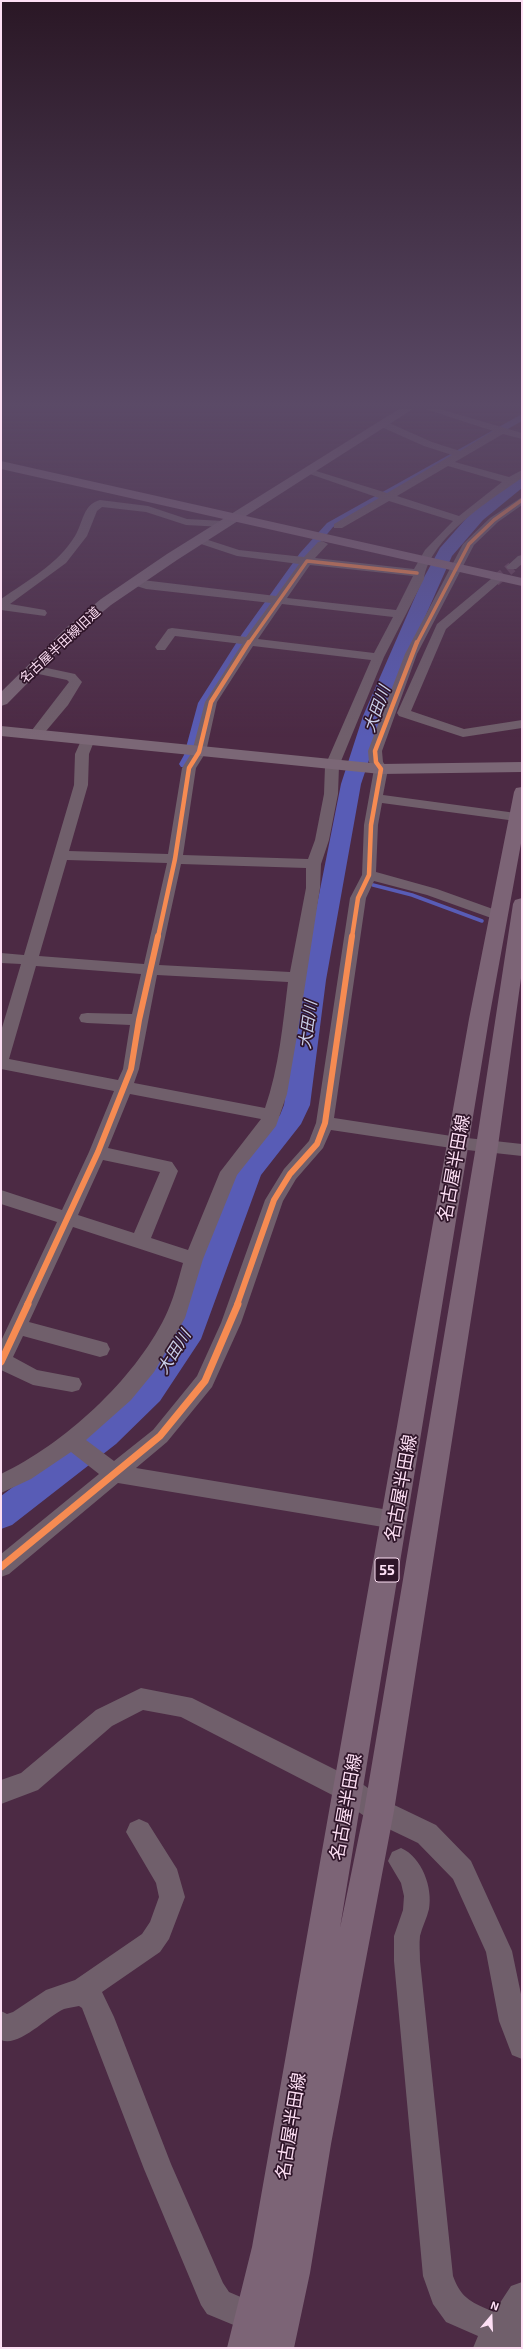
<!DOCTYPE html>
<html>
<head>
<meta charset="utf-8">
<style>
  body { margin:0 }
  #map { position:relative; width:523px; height:2349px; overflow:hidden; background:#4c2a44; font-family:"Exo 2",sans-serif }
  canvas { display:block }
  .frame { position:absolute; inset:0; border:2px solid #fddff4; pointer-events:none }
  .north { position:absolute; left:471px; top:2297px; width:40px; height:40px; -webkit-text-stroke:3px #2f1529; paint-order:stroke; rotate:19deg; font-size:11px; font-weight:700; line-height:16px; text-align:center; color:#fddff4 }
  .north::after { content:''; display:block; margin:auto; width:14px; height:18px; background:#fddff4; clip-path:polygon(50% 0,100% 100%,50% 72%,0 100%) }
</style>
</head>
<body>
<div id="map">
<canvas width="523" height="2349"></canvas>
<div class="frame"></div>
<div class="north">N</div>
</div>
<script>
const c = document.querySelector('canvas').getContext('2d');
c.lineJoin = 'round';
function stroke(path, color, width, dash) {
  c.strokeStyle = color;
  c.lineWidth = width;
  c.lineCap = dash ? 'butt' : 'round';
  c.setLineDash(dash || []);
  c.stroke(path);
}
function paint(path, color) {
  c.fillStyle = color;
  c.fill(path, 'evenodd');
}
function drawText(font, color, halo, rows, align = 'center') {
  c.font = font + ' "Exo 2","Noto Sans JP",sans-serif';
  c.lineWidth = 3.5;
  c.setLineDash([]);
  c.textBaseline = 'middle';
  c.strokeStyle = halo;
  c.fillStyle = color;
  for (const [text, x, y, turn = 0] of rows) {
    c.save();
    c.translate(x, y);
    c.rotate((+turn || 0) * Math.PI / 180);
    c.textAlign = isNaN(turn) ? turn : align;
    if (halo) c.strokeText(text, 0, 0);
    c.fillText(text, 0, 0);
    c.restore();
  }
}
const stream = new Path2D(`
  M 373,885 L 412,895 L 482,921`);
const canal = new Path2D(`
  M 522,414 L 522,421 L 333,527 L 308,557 L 251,637 L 210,703 L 196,755 L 189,767 L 181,767 L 179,764 L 184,755 L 198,703 L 242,634 L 300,553 L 327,523 Z`);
const river = new Path2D(`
  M 522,476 L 522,488 L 483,520 L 452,556 L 391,694 L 361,784 L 326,980 L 310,1105 L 301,1124 L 261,1175 L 201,1339 L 160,1401 L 116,1444 L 12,1525 L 1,1529 L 1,1496 L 94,1426 L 138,1383 L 173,1334 L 236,1171 L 280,1115 L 284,1105 L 302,980 L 341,784 L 363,716 L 422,581 L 440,548 L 471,513 L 507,484 Z`);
const streetTunnel = new Path2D(`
  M 495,581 L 512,567`);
const street = new Path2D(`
  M 425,409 L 440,409 L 522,433 L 522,439 L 503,434 L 455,462 L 509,477 L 522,470 L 522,478 C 490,500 430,538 424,579 L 384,657 L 339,766 L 338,794 L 329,840 L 321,864 L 320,888 L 300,1018 L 287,1094 L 276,1126 L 237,1175 L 203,1259 L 185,1318 L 154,1372 L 131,1400 L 86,1440 L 114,1461 L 153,1430 L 197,1376 L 221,1323 L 265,1200 L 284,1169 L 309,1141 L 316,1123 L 350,898 L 362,875 L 364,825 L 374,769 L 369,762 L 368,751 L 405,654 L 463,544 L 490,518 L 522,497 L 522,505 L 498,522 L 474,545 L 417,654 L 382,751 L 383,762 L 388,769 L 383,795 L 516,813 L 521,814 L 522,819 L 516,821 L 382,803 L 378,825 L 376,872 L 437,889 L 504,913 L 507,916 L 504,919 L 494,919 L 427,895 L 374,881 L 366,898 L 334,1118 L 458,1137 L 522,1144 L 522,1156 L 458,1149 L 331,1130 L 323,1148 L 296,1179 L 283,1201 L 241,1323 L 212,1387 L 167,1442 L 136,1468 L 395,1511 L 403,1513 L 406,1520 L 403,1527 L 395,1529 L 118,1483 L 9,1574 L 1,1577 L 1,1554 L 99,1474 L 71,1452 L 31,1479 L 1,1493 L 1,1474 C 64,1444 134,1380 165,1317 C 173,1301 178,1281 183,1263 L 73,1227 L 29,1322 L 100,1341 L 107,1343 L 110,1349 L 107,1355 L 100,1357 L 23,1336 L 13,1357 L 37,1370 L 79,1378 L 82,1384 L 79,1390 L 72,1392 L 33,1385 L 1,1370 L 1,1341 L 57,1222 L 1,1204 L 1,1190 L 62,1210 L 89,1152 L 114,1091 L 1,1069 L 1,1031 L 21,964 L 1,963 L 1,953 L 24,955 L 74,785 L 75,754 L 83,736 L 88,735 L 95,739 L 89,754 L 88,785 L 69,851 L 168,854 L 182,768 L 192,752 L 205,702 L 242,644 L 175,636 L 165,650 L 157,650 L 155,647 L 168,629 L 172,628 L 246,637 L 271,603 L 146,589 L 130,584 L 128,582 L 134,579 L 276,596 L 299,564 L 237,556 L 195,542 L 195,538 L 199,537 L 239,550 L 304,557 L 318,542 L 322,541 L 328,544 L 315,558 L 414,569 L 425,550 L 453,521 L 389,501 L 342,528 L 334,528 L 334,524 L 379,498 L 304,472 L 309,469 L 313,470 L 387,493 L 452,455 L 424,446 L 379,426 L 379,422 L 387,422 L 432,442 L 460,451 L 493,431 ZM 448,466 L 502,482 L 459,516 L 397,496 ZM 310,565 L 413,576 L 396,610 L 287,598 ZM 282,604 L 393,617 L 374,653 L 258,639 ZM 253,646 L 371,660 L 325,766 L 324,794 L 315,840 L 308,859 L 183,855 L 196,768 L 206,752 L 217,702 ZM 67,860 L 167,863 L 144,964 L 39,956 ZM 181,864 L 306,868 L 306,888 L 290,972 L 159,965 ZM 36,966 L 141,974 L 132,1014 L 87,1013 L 81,1014 L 79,1018 L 81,1022 L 87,1023 L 130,1025 L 123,1069 L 118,1080 L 9,1059 ZM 157,975 L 288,982 C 283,1023 279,1068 265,1108 L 134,1083 L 139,1069 ZM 130,1094 L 261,1119 L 220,1172 L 188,1250 L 151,1238 L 178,1171 L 172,1162 L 108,1148 ZM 103,1160 L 160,1172 L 134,1233 L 78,1215 Z
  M 100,500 L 148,506 L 187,519 L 224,521 L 230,524 L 224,527 L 186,525 L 146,512 L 102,507 L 97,511 L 87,536 L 66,563 L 10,604 L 45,610 L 47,613 L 45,616 L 1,610 L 1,599 C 27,581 58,564 75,536 C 83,523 83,504 100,500 Z
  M 522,555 L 522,564 L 516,569 L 508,569 L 506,567 L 518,556 Z
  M 495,578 L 501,581 L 499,583 L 446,629 L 411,711 L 464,729 L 522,720 L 522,728 L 463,737 L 399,716 L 397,713 L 437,624 L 491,579 Z
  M 33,665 L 75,674 L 82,682 L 68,705 L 41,737 L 36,738 L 29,734 L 69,682 L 67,680 L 29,672 L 27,669 L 29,666 Z
  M 141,1688 L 192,1698 L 358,1781 L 388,1802 L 436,1825 L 471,1861 L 512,1951 L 522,1999 L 522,2059 L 512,2055 L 499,2021 L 486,1952 L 453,1879 L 418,1843 L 370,1820 L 340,1799 L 181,1717 L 143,1710 L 112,1726 L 38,1790 L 1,1804 L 1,1780 L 21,1773 L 96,1710 Z
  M 139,1819 L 148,1823 L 177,1869 L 185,1897 L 169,1939 L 160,1952 L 102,1992 L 114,2017 L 171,2164 L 223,2283 L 229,2292 L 264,2307 L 268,2318 L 264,2329 L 253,2333 L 207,2314 L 201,2305 L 144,2169 L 82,2008 L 79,2006 C 74,2007 68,2008 64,2009 C 49,2015 19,2048 1,2040 L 1,2011 L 7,2014 L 13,2012 L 46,1990 L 75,1980 L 142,1934 L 150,1922 L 159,1897 L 156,1883 L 126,1832 L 130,1823 Z
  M 401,1848 C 422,1857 433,1888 429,1909 C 427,1918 422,1927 420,1936 C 419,1944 420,1953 420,1961 L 453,2276 C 461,2299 473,2303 494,2312 L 511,2286 L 522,2282 L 522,2348 L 473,2348 L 478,2336 L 446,2322 L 433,2304 L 423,2276 L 394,1961 L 394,1936 L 403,1910 L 404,1896 L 401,1883 L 388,1861 L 392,1852 Z`);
const secondary = new Path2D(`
  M 399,409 L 413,409 L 177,560 L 111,605 L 77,633 L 7,704 L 1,706 L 1,692 L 67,627 L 101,599 L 167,554 Z
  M 1,726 L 381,764 L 522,762 L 522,772 L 381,774 L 1,736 Z`);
const primary = new Path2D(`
  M 522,787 L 522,838 L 489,1019 L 340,1928 L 364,1811 L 476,1146 L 513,904 L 515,900 L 522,898 L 522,971 L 498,1146 L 394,1811 L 331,2144 L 310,2273 L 294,2348 L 227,2348 L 252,2247 L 469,1019 L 514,792 L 516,788 Z`);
const highway = new Path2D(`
  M 1,461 L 522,578 L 522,586 L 1,469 Z`);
const cyclewayFar3 = new Path2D(`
  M 249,643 L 307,561 L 417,573
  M 417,643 L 469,544 L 494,520 L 522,500`);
const cyclewayFar2 = new Path2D(`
  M 158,937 L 175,859 L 189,768 L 199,752 L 211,702 L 249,642
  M 352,937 L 358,898 L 369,875 L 371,825 L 381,769 L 376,762 L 375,751 L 417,642`);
const cyclewayFar1 = new Path2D(`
  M 27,1305 L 98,1152 L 131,1069 L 139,1020 L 158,936
  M 237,1305 L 274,1200 L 290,1174 L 317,1144 L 325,1123 L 352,936`);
const cycleway = new Path2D(`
  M 1,1362 L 28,1304
  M 1,1567 L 160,1436 L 205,1381 L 238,1304`);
const farStreetnames = [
  ["名古屋半田線旧道",60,645,-43]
];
const shields = [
  [387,1570,24]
];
const shieldNames = [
  ["55",387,1570]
];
const waterNames = [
  ["大田川",377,709,-70],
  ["大田川",308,1025,-82],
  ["大田川",174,1352,-58]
];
const nearStreetnames = [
  ["名古屋半田線",454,1168,-80],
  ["名古屋半田線",401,1488,-80],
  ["名古屋半田線",346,1807,-80],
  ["名古屋半田線",291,2126,-81]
];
stroke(stream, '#585cb6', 3.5);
paint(canal, '#585cb6');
paint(river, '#585cb6');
stroke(streetTunnel, '#67455e', 11, [11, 5.5]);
paint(street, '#705f6b');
paint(secondary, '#7b6776');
paint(primary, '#7c6476');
paint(highway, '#82687b');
stroke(cyclewayFar3, '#f68b52', 3.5);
stroke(cyclewayFar2, '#f68b52', 4.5);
stroke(cyclewayFar1, '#f68b52', 6);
stroke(cycleway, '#f68b52', 7);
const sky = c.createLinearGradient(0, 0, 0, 738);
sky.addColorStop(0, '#2a1725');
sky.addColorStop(0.55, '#5b4a67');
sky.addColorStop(1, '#5b4a6700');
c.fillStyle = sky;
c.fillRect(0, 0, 523, 738);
drawText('13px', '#fddff4', '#2f1529', farStreetnames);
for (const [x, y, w] of shields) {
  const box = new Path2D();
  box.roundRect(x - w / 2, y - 12, w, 24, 3);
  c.fillStyle = '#2f1529';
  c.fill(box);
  stroke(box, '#fddff4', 1);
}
drawText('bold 14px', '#fddff4', null, shieldNames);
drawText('italic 16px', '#cacfe9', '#2f1529', waterNames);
drawText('18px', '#fddff4', '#2f1529', nearStreetnames);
</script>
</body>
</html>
